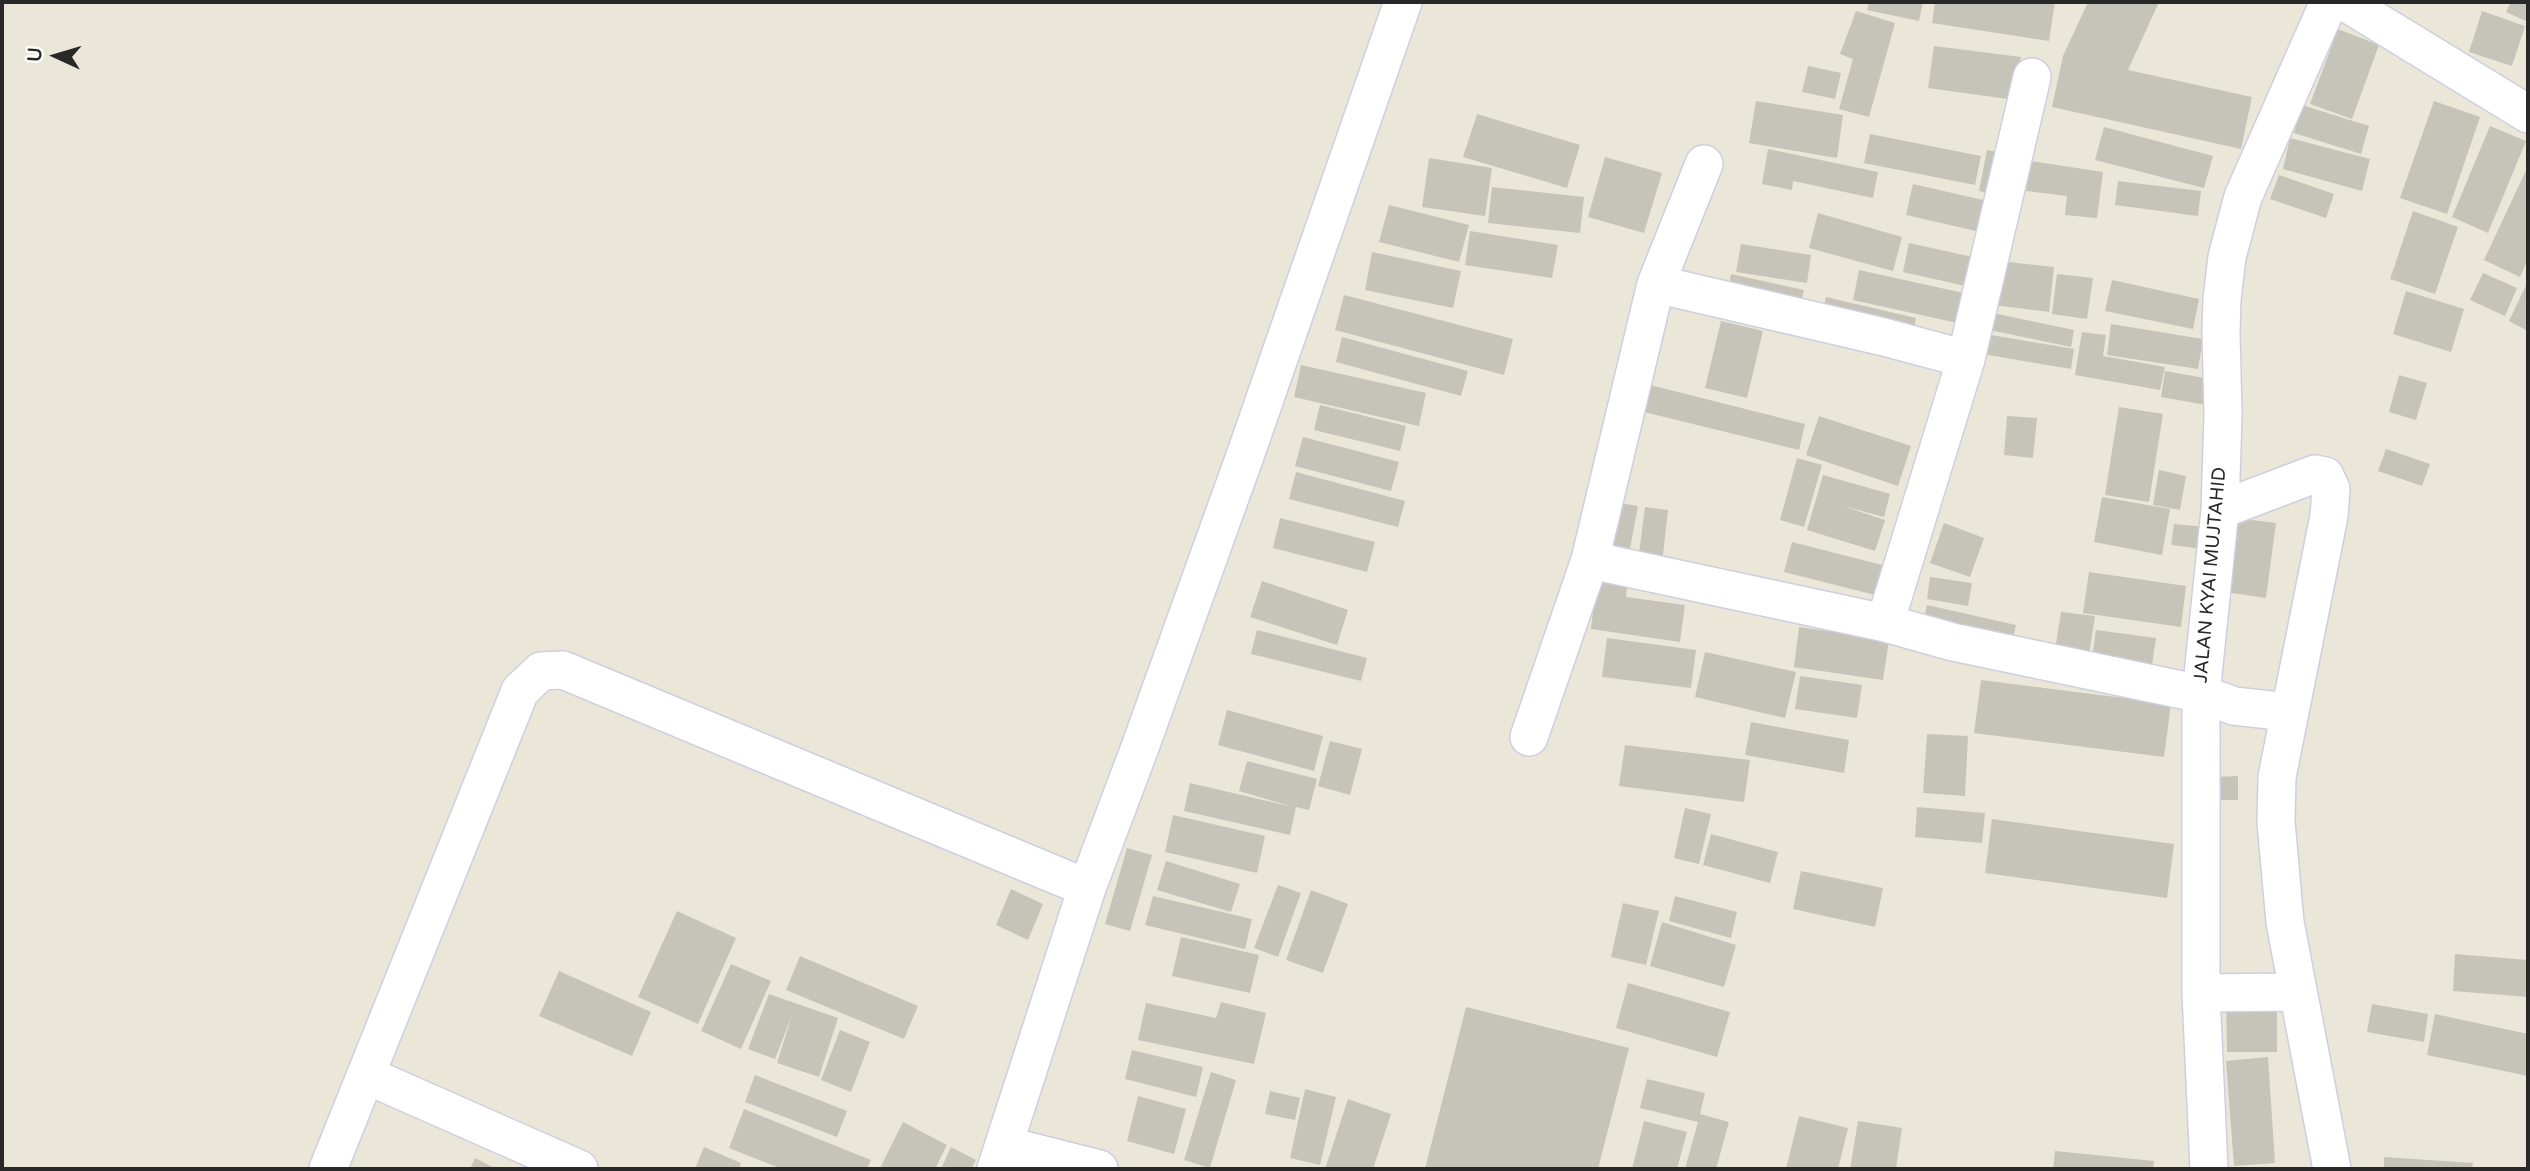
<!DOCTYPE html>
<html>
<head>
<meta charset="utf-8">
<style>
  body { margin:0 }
  #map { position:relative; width:2530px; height:1171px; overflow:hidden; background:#ebe7d8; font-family:"Varela Round",sans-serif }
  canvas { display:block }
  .frame { position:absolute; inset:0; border:4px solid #282828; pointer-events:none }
  .north { position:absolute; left:21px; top:21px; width:70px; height:70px; -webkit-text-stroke:5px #fff; paint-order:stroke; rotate:274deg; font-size:19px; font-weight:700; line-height:28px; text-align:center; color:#282828 }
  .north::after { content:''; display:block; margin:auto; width:24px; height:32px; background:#282828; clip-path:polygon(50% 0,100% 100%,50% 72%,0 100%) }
</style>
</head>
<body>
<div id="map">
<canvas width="2530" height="1171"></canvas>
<div class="frame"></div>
<div class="north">U</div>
</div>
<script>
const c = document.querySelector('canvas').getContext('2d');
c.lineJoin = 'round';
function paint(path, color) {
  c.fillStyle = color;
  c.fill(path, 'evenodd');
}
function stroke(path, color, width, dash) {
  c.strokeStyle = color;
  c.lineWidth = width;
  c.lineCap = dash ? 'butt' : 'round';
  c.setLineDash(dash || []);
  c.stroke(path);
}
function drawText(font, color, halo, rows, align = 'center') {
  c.font = font + ' "Varela Round",sans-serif';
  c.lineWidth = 5;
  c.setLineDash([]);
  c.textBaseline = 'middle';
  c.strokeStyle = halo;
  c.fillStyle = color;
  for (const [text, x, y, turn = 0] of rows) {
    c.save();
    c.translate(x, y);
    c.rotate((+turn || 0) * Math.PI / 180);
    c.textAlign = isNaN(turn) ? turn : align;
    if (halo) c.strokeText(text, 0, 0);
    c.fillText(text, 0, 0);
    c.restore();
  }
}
const building = new Path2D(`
  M 1869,2 L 1923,2 L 1919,21 L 1867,10 Z
  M 1935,2 L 2055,2 L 2049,41 L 1932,23 Z
  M 2088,2 L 2159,2 L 2128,70 L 2252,97 L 2241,149 L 2052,107 L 2063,56 Z
  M 2511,2 L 2528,2 L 2528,22 L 2506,12 Z
  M 1856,11 L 1895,23 L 1869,117 L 1839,109 L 1853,59 L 1840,54 Z
  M 2482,11 L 2525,26 L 2512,66 L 2469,52 Z
  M 2338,29 L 2379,45 L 2352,119 L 2310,104 Z
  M 1934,46 L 2021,57 L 2015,100 L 1928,88 Z
  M 1808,66 L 1841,73 L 1835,99 L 1802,92 Z
  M 1756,101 L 1843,115 L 1837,158 L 1749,143 Z
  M 2434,101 L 2480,117 L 2447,214 L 2400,198 Z
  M 2302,105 L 2369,126 L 2361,154 L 2294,133 Z
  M 1477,114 L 1580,145 L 1567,188 L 1463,157 Z
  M 2490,126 L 2526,141 L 2488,233 L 2452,217 Z
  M 2104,127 L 2213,156 L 2204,188 L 2095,160 Z
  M 1870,134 L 1981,156 L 1975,185 L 1864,163 Z
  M 2290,138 L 2370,159 L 2362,191 L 2283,169 Z
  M 1768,149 L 1878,172 L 1873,198 L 1793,181 L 1792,190 L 1762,184 Z
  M 1987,150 L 2007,154 L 1999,195 L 1979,191 Z
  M 1605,157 L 1662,173 L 1644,233 L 1588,217 Z
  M 1429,158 L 1492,168 L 1485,216 L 1422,207 Z
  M 2031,161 L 2103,172 L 2097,218 L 2065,215 L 2067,196 L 2026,191 Z
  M 2528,166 L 2528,259 L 2520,277 L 2484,260 Z
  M 2279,175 L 2334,194 L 2326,218 L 2270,199 Z
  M 2118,181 L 2201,191 L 2198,216 L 2115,205 Z
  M 1913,184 L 1996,203 L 1989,234 L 1906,215 Z
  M 1492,187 L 1584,197 L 1580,233 L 1488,223 Z
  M 1389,205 L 1469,225 L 1459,262 L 1379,242 Z
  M 2413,211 L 2458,227 L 2435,294 L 2390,279 Z
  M 1818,213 L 1902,237 L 1893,271 L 1809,248 Z
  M 1470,231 L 1558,245 L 1552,278 L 1465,265 Z
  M 1909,243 L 1977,258 L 1970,287 L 1903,272 Z
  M 1741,244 L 1811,255 L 1807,283 L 1736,272 Z
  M 1372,252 L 1461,271 L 1453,308 L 1365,290 Z
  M 1990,260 L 2054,267 L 2049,312 L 1985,304 Z
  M 1859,270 L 1968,294 L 1962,324 L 1853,300 Z
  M 2483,273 L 2517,288 L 2505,316 L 2470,300 Z
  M 1731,274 L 1804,290 L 1799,312 L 1727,297 Z
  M 2057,274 L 2093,278 L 2087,319 L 2052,314 Z
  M 2112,280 L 2199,299 L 2193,329 L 2105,311 Z
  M 2528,281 L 2528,331 L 2509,321 Z
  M 2406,291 L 2464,309 L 2451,352 L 2393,334 Z
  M 1344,295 L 1513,339 L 1504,375 L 1335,330 Z
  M 1826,297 L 1916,318 L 1913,334 L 1822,314 Z
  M 1988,312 L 2074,330 L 2071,347 L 1985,329 Z
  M 1721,321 L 1763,331 L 1747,398 L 1705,388 Z
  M 2111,324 L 2203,339 L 2198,369 L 2107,355 Z
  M 2082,332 L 2106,335 L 2103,356 L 2165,367 L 2160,390 L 2075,375 Z
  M 1985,334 L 2074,349 L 2071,369 L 1982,354 Z
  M 1342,337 L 1468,371 L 1461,396 L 1336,362 Z
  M 1301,365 L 1426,393 L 1419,426 L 1294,397 Z
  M 2165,371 L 2210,379 L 2206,405 L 2161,397 Z
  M 2399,375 L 2427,383 L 2416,420 L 2389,412 Z
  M 1642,383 L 1805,424 L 1799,450 L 1636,410 Z
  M 1320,405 L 1406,426 L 1400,451 L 1314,430 Z
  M 2119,407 L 2163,414 L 2149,502 L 2105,495 Z
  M 1819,416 L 1911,446 L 1898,486 L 1806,455 Z
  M 2007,416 L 2037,418 L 2033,458 L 2004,455 Z
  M 1303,437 L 1399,462 L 1391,491 L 1295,466 Z
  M 2386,449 L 2430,464 L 2422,486 L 2378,471 Z
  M 1797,458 L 1822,465 L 1804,527 L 1780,520 Z
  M 2159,470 L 2186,476 L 2180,510 L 2153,505 Z
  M 1296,472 L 1405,501 L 1398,527 L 1289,499 Z
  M 1823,475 L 1890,494 L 1884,517 L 1843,506 L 1885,520 L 1875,551 L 1807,530 Z
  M 2102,497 L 2170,509 L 2162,555 L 2094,542 Z
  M 1607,501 L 1638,506 L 1628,559 L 1597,553 Z
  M 1645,507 L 1668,510 L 1662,564 L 1638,561 Z
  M 1280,518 L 1375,542 L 1367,572 L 1273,548 Z
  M 2235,518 L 2276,523 L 2266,598 L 2225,592 Z
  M 1944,523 L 1984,538 L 1970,577 L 1930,563 Z
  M 2174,524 L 2207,527 L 2204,549 L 2171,545 Z
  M 1792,542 L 1890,567 L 1883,597 L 1784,572 Z
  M 1598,565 L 1629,569 L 1626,597 L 1685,605 L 1680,642 L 1591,629 Z
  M 2089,572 L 2186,586 L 2181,627 L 2083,613 Z
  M 1930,577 L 1972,583 L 1968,606 L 1927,599 Z
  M 1262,581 L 1348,610 L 1337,645 L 1250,617 Z
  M 1927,605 L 2016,625 L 2012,643 L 1923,623 Z
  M 2061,612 L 2095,616 L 2088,661 L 2054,656 Z
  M 1799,627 L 1889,640 L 1883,680 L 1794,667 Z
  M 1257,630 L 1367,658 L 1361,681 L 1251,654 Z
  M 2096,630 L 2156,638 L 2151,672 L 2091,665 Z
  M 1607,638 L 1696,650 L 1691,688 L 1602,677 Z
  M 1705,652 L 1796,672 L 1785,718 L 1695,697 Z
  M 1800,676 L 1862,685 L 1857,718 L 1795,709 Z
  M 1981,680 L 2171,704 L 2164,757 L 1974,733 Z
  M 1227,710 L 1323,736 L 1314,771 L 1218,745 Z
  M 1751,722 L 1849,740 L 1844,773 L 1745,755 Z
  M 1927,734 L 1968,736 L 1965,796 L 1923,793 Z
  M 1330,741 L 1362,749 L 1350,795 L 1318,786 Z
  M 1625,745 L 1750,760 L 1744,802 L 1619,786 Z
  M 1247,761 L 1317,779 L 1309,810 L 1296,807 L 1290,835 L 1184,811 L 1190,783 L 1293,807 L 1239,791 Z
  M 2238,776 L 2238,800 L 2216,800 L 2215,777 Z
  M 1917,807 L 1985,813 L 1982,843 L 1915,837 Z
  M 1685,808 L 1711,814 L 1699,864 L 1674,858 Z
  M 1173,815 L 1265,836 L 1257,873 L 1165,852 Z
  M 1992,819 L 2174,844 L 2167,898 L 1985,873 Z
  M 1711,834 L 1778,852 L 1770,883 L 1703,865 Z
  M 1127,848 L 1152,855 L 1130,931 L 1105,924 Z
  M 1166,861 L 1240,884 L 1231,912 L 1157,890 Z
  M 1801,871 L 1883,888 L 1875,927 L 1793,909 Z
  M 1278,885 L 1301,893 L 1278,957 L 1254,948 Z
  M 1011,889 L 1043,904 L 1028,940 L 996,925 Z
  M 1311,890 L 1348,904 L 1323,973 L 1286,960 Z
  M 1153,896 L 1252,919 L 1245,949 L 1145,925 Z
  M 1675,896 L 1737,912 L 1731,938 L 1669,921 Z
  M 1623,903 L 1659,911 L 1646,965 L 1611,957 Z
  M 677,911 L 736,938 L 698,1024 L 638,997 Z
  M 1662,922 L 1736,945 L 1724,987 L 1650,966 Z
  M 1181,937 L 1259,955 L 1250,993 L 1172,976 Z
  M 2455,954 L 2528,960 L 2528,997 L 2453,991 Z
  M 800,956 L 918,1006 L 904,1039 L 786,990 Z
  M 731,964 L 771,981 L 741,1049 L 701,1031 Z
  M 559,971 L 651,1012 L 632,1056 L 539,1016 Z
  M 1628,983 L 1730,1012 L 1717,1057 L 1616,1028 Z
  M 769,994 L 838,1018 L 819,1077 L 777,1063 L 792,1015 L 775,1059 L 748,1049 Z
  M 2226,998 L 2277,998 L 2277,1052 L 2227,1052 Z
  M 1221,1002 L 1266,1013 L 1254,1064 L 1138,1040 L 1146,1003 L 1216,1018 Z
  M 2372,1004 L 2428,1014 L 2424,1042 L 2367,1032 Z
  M 1466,1007 L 1629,1048 L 1598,1169 L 1425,1169 Z
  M 2435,1014 L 2528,1034 L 2528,1076 L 2427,1055 Z
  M 840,1030 L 870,1042 L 851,1092 L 821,1080 Z
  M 1132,1050 L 1203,1067 L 1196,1097 L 1125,1079 Z
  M 2268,1057 L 2275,1163 L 2234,1166 L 2226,1061 Z
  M 1211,1072 L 1236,1080 L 1210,1168 L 1184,1160 Z
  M 755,1075 L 847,1111 L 837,1137 L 745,1102 Z
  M 1647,1079 L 1705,1093 L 1700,1114 L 1729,1122 L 1716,1169 L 1685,1169 L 1698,1122 L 1640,1108 Z
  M 1305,1089 L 1336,1097 L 1320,1165 L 1290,1158 Z
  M 1270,1091 L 1300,1098 L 1295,1120 L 1265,1114 Z
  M 1138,1096 L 1186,1109 L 1174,1154 L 1127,1141 Z
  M 1348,1099 L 1391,1114 L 1373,1169 L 1325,1169 Z
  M 744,1109 L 871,1160 L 867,1169 L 782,1169 L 729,1148 Z
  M 1799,1116 L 1848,1128 L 1838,1169 L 1786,1169 Z
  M 1644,1121 L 1687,1132 L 1677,1169 L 1632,1169 Z
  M 1858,1121 L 1902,1128 L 1896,1169 L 1850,1169 Z
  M 903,1122 L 947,1145 L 935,1169 L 887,1169 L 881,1166 Z
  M 704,1147 L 741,1163 L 739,1169 L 695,1169 Z
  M 951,1147 L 976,1160 L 971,1169 L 941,1169 Z
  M 2055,1151 L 2154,1161 L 2153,1169 L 2053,1169 Z
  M 2384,1157 L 2473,1163 L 2472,1169 L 2384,1169 Z
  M 475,1158 L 496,1169 L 470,1169 Z`);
const street = new Path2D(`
  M 2345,2 L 2528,114
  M 2032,77 L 1966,359 L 1885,623 L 1953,642 L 2201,694 L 2234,706 L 2288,712
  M 1656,284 L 1704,164
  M 2220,510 L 2315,474 L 2325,476 L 2331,489 L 2329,516 L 2277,777 L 2276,822 L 2285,922 L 2332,1169
  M 1590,560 L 1885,623
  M 1529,737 L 1590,560 L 1656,284 L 1884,337 L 1966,359
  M 2201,993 L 2298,992
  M 366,1075 L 579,1169
  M 1004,1145 L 1099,1169
  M 328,1169 L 520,691 L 541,671 L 563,670 L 1087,888
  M 996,1169 L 1087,888 L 1139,750 L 1245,456 L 1403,2
  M 2209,1169 L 2201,993 L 2201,694 L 2220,510 L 2223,415 L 2221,332 L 2222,299 L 2227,257 L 2243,197 L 2329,2`);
const streetNames = [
  ["JALAN KYAI MUJTAHID",2211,575,-85]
];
paint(building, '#c6c3b8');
stroke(street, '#cecee2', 40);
stroke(street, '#fff', 37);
drawText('19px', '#282828', '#fff', streetNames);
</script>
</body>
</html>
